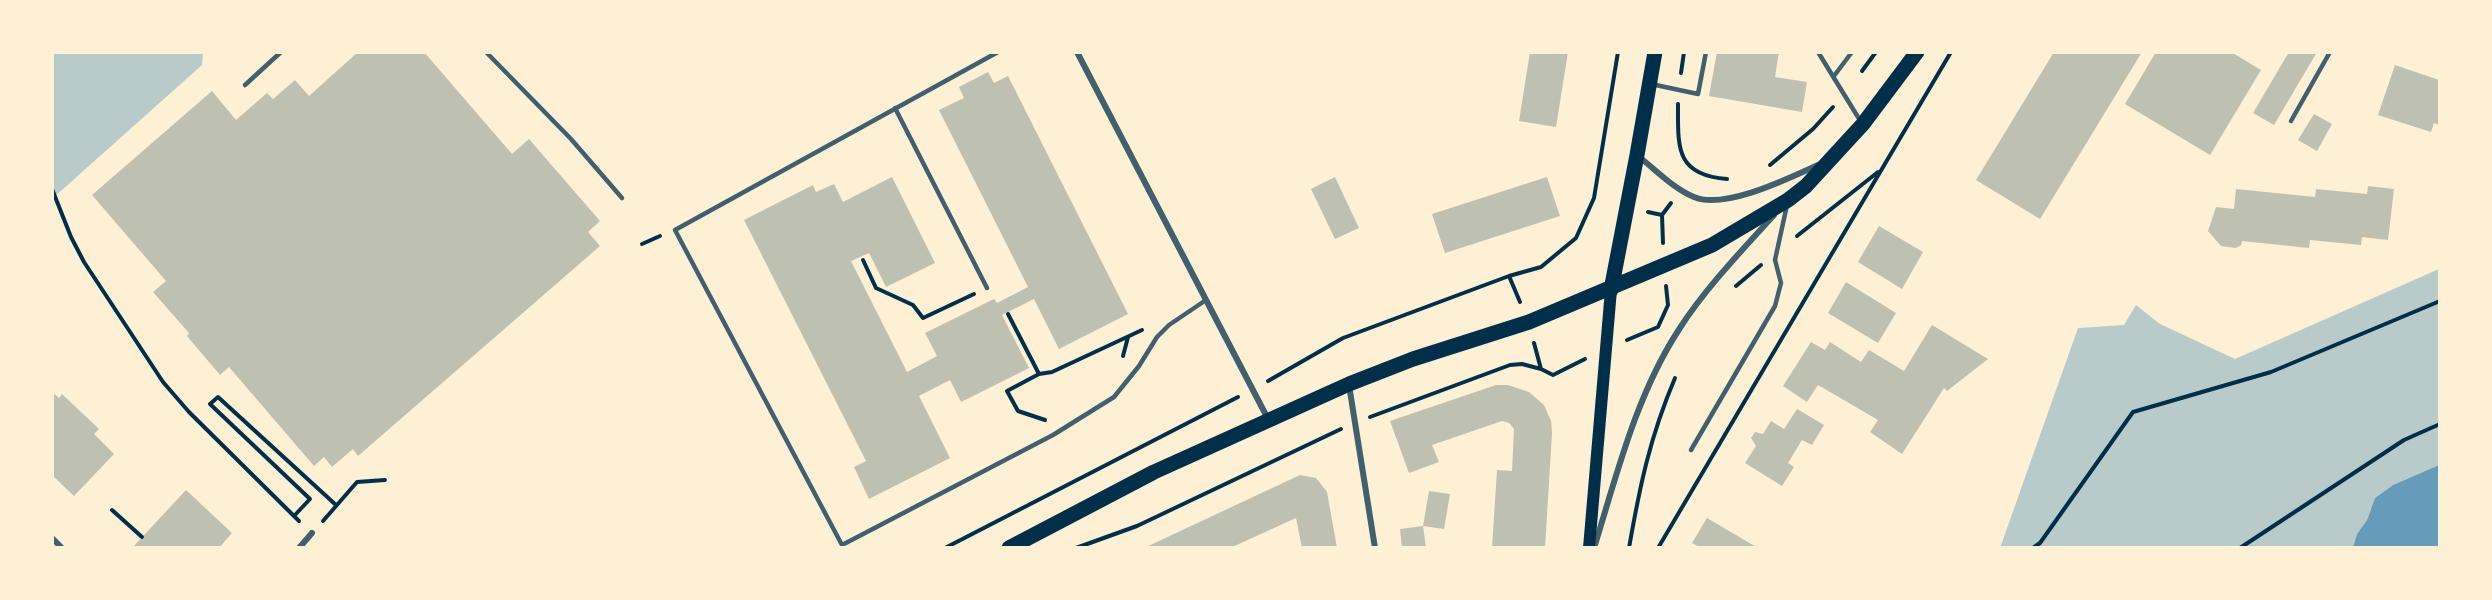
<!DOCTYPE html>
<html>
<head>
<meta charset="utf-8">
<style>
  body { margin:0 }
  #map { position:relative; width:2492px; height:600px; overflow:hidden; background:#fdf0d5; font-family:Inter,sans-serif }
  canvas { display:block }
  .frame { position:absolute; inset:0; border:54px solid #fdf0d5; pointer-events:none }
</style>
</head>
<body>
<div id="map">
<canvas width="2492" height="600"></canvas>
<div class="frame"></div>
</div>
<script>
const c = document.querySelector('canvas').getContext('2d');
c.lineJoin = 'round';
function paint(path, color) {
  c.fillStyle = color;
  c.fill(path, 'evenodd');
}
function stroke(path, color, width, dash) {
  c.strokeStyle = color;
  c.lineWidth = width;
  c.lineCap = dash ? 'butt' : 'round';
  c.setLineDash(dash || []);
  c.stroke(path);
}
const green = new Path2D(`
  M 53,53 L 203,53 L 202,65 L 53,198 Z
  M 2439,269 L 2439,465 L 2393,485 L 2375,498 L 2367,520 L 2357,534 L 2353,547 L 2000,548 L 2078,328 L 2124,325 L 2136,305 L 2160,324 L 2235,359 Z`);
const water = new Path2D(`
  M 2439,465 L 2439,547 L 2353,547 L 2357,534 L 2367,520 L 2375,498 L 2393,485 Z`);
const building = new Path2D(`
  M 358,52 L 424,52 L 512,154 L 529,139 L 600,221 L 588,232 L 600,246 L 358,456 L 353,449 L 332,467 L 324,457 L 314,466 L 229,367 L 220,375 L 187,336 L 189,333 L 153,292 L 166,281 L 92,195 L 212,91 L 236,120 L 267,93 L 273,99 L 295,80 L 309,96 Z
  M 1530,52 L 1568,52 L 1556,127 L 1519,121 Z
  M 1717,52 L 1779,52 L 1775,77 L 1807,82 L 1802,112 L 1709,96 Z
  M 2054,52 L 2142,52 L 2040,219 L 1976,180 Z
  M 2156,52 L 2231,52 L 2261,70 L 2210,155 L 2125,104 Z
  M 2289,52 L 2317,52 L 2274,125 L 2253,113 Z
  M 2395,65 L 2439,80 L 2439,125 L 2434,123 L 2431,132 L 2378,115 Z
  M 988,72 L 994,83 L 1008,76 L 1128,314 L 1059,349 L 1034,299 L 1002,315 L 1029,368 L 961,402 L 950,380 L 919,396 L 950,458 L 869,499 L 854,467 L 866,461 L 744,220 L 813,185 L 816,192 L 834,184 L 843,202 L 892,177 L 935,263 L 886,287 L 869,253 L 851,261 L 907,372 L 937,356 L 925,333 L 994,299 L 997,303 L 1028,287 L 939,110 L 964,98 L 959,87 Z
  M 2314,114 L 2332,124 L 2317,151 L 2298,140 Z
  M 1335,177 L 1359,228 L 1335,239 L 1311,189 Z
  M 1547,177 L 1560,216 L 1445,253 L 1432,214 Z
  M 2368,186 L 2394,189 L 2388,240 L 2362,237 L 2361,245 L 2310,240 L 2309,248 L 2242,241 L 2241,245 L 2236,248 L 2221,246 L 2208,231 L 2216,207 L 2234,209 L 2236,189 L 2315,197 L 2316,189 L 2367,194 Z
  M 1879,226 L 1923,252 L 1902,289 L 1858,262 Z
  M 1846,282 L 1896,313 L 1878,343 L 1828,313 Z
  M 1932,325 L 1988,359 L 1947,391 L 1944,388 L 1902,454 L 1870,432 L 1878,420 L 1818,385 L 1807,402 L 1783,386 L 1811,342 L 1825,350 L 1830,342 L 1861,362 L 1869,350 L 1904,371 Z
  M 1496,385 L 1508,385 L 1529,392 L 1544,405 L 1551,421 L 1552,433 L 1545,548 L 1492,548 L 1497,470 L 1512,471 L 1514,429 L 1509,423 L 1502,421 L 1432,445 L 1439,462 L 1409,473 L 1390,421 Z
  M 52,392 L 59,398 L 62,394 L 99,429 L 94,434 L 114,454 L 74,496 L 52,475 Z
  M 1797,409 L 1824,425 L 1812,445 L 1802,440 L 1788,463 L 1794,467 L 1782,486 L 1745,463 L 1756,446 L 1751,438 L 1755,432 L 1763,434 L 1771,421 L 1784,429 Z
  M 1300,475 L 1316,478 L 1327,492 L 1337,548 L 1302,548 L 1296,518 L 1230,548 L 1144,548 Z
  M 186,490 L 232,533 L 219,548 L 132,548 Z
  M 1429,491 L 1450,494 L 1444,529 L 1423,526 Z
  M 1707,518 L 1758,548 L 1701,548 L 1692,543 Z
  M 1423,526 L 1426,548 L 1402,548 L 1400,529 Z`);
const path = new Path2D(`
  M 1862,71 L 1876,52
  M 1681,73 L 1684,52
  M 1678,104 C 1678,147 1675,175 1727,179
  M 1770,165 L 1813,129 L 1833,107
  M 52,189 L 71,237 L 84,262 L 163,382 L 189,412 L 299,521
  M 1648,212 L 1662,215
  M 1797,236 L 1878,172
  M 1663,243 L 1662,215 L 1671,203
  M 642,244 L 660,236
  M 863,260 L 876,288 L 913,305 L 923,318 L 974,294
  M 1736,286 L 1761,265
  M 1520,302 L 1509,276 L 1541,267 L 1576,238 L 1594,198 L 1618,52
  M 1008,314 L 1039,374
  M 1627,340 L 1658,327 L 1668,305 L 1666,286
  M 1534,343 L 1541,369 L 1553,375 L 1585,359
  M 1123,356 L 1128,337
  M 1268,381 L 1343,338 L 1509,276
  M 1370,417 L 1510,365 L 1522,364 L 1541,369
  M 1045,420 L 1018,411 L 1007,391 L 1039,374 L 1052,372 L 1142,330
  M 112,510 L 142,537
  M 294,516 L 310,499 L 210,404 L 218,397 L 336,505
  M 323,521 L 357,482 L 385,480
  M 945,548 L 1238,397
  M 1076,548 L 1137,526 L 1341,429
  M 1629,548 C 1640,485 1650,437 1675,378
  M 1658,548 L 1951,52
  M 2033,548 L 2040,543 L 2133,412 L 2271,372 L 2440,301
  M 2240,548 L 2404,440 L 2440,424`);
const service = new Path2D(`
  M 486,52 L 571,139 L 622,198
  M 998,52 L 675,230 L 842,545 L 1053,435 L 1114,397 L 1139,366 L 1157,337 L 1169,325 L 1206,300
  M 1818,52 L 1861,122
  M 1834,76 L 1852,52
  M 1651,84 L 1698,94 L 1706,52
  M 245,85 L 281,52
  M 895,108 L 987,288
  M 2291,121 L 2330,52
  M 1691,450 L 1775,306 L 1781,283 L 1775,260 L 1787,205`);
const minor = new Path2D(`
  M 1077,52 L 1268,419
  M 1638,156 C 1656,170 1674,189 1694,197 C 1725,210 1789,178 1818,165
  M 1349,385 L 1375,548
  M 52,538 L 62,548
  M 299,548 L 312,533
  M 1594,548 C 1617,474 1636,396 1678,331 C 1703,291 1742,250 1774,215`);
const secondary = new Path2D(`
  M 1589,548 L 1611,290`);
const primary = new Path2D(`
  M 1611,290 L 1637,155 L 1655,52
  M 1009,548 L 1154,472 L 1349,384 L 1413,359 L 1529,322 L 1712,245 L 1788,200 L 1806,186 L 1863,124 L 1917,52`);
paint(green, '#b9caca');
paint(water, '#669bbc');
paint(building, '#bec0b2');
stroke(path, '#003049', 4);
stroke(service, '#3f606c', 4.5);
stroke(minor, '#3f606c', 6);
stroke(secondary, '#003049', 12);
stroke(primary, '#003049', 15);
</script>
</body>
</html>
